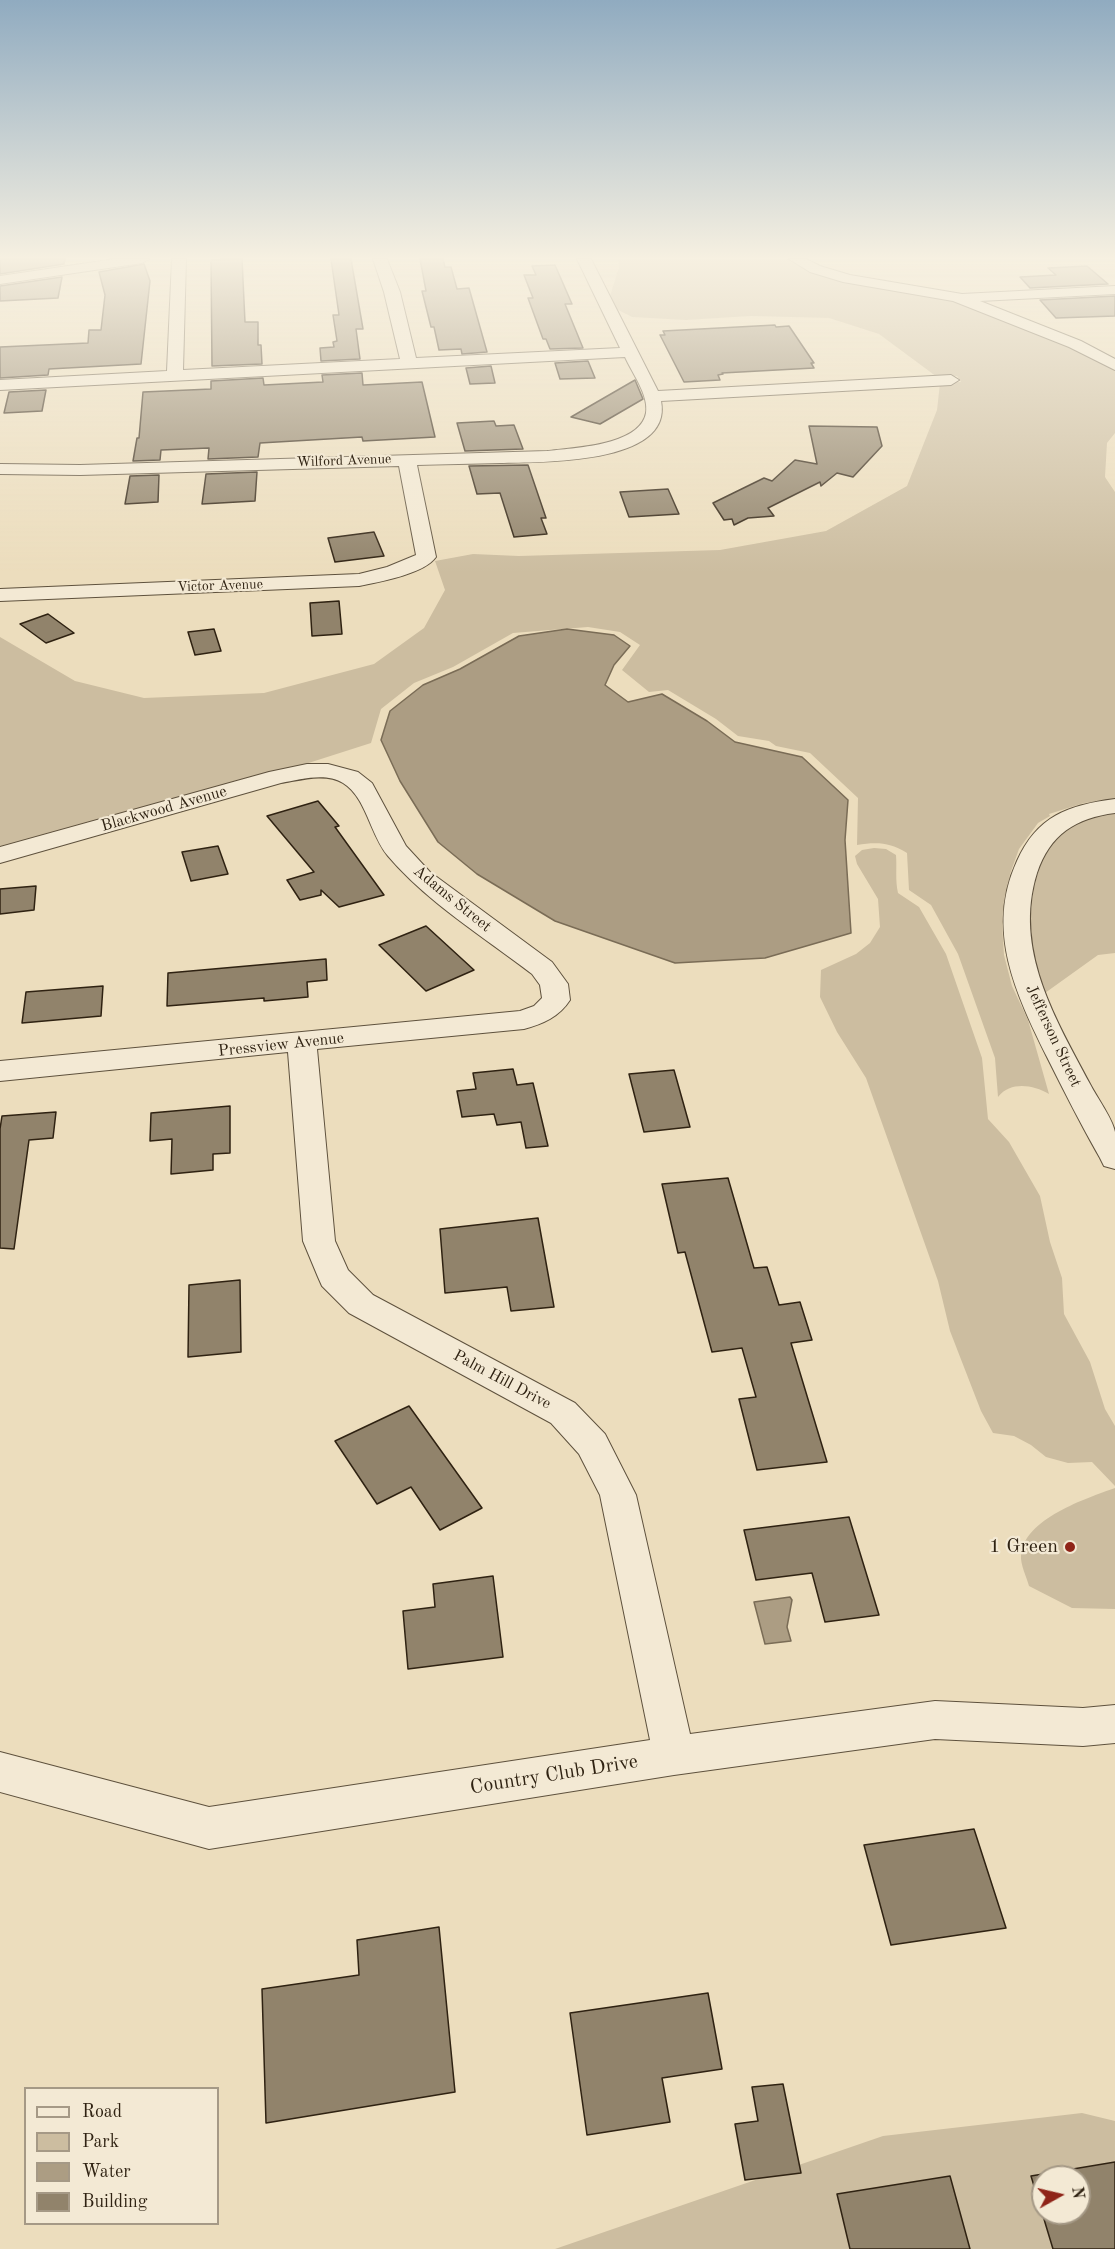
<!DOCTYPE html>
<html>
<head>
<meta charset="utf-8">
<style>
  body { margin:0 }
  #map { position:relative; width:1115px; height:2249px; overflow:hidden; background:#ecddbd; font-family:"Old Standard TT",serif }
  canvas { display:block }
  .legend { position:absolute; left:24px; top:2087px; width:195px; height:138px; box-sizing:border-box; background:#f3e9d4; border:2px solid #a59986; margin:0; padding:8px 10px; list-style:none; font-size:18px; color:#2f2212 }
  .legend li { display:flex; align-items:center; gap:12px; height:30px }
  .legend b { width:30px; border:2px solid #a59986 }
  .north { position:absolute; left:1031px; top:2165px; width:60px; height:60px; box-sizing:border-box; background:#f3e9d4; border:2px solid #a59986; border-radius:50%; rotate:82deg; font-size:16px; font-weight:700; line-height:24px; text-align:center; color:#2f2212 }
  .north::after { content:''; display:block; margin:auto; width:21px; height:27px; background:#8f2418; clip-path:polygon(50% 0,100% 100%,50% 72%,0 100%) }
</style>
</head>
<body>
<div id="map">
<canvas width="1115" height="2249"></canvas>
<ul class="legend">
<li><b style="height:8px;background:#f3e9d4"></b>Road</li>
<li><b style="height:16px;background:#ccbda0"></b>Park</li>
<li><b style="height:16px;background:#ac9d83"></b>Water</li>
<li><b style="height:16px;background:#91836b"></b>Building</li>
</ul>
<div class="north">N</div>
</div>
<script>
const c = document.querySelector('canvas').getContext('2d');
c.lineJoin = 'round';
function paint(path, color) {
  c.fillStyle = color;
  c.fill(path, 'evenodd');
}
function stroke(path, color, width, dash) {
  c.strokeStyle = color;
  c.lineWidth = width;
  c.lineCap = dash ? 'butt' : 'round';
  c.setLineDash(dash || []);
  c.stroke(path);
}
function drawText(font, color, halo, rows, align = 'center') {
  c.font = font + ' "Old Standard TT",serif';
  c.lineWidth = 4.5;
  c.setLineDash([]);
  c.textBaseline = 'middle';
  c.strokeStyle = halo;
  c.fillStyle = color;
  for (const [text, x, y, turn = 0] of rows) {
    c.save();
    c.translate(x, y);
    c.rotate((+turn || 0) * Math.PI / 180);
    c.textAlign = isNaN(turn) ? turn : align;
    if (halo) c.strokeText(text, 0, 0);
    c.fillText(text, 0, 0);
    c.restore();
  }
}
const green = new Path2D(`
  M 618,259 L 787,259 L 809,270 L 953,300 L 1068,345 L 1115,370 L 1115,433 L 1107,443 L 1105,477 L 1115,492 L 1115,799 L 1084,803 L 1049,814 L 1050,816 L 1038,823 L 1019,849 L 1010,874 L 1002,925 L 1004,955 L 1012,986 L 1028,1020 L 1049,1094 C 1033,1085 1011,1081 998,1097 L 995,1058 L 958,954 L 931,905 L 909,890 L 907,853 C 890,842 876,842 857,845 L 858,798 L 810,753 L 776,746 L 769,741 L 738,736 L 716,719 L 668,690 L 649,692 L 622,670 L 640,645 L 620,632 L 588,627 L 513,633 L 453,667 L 414,683 L 381,709 L 371,743 L 296,767 L 272,771 L 0,848 L 0,637 L 75,681 L 144,698 L 264,693 L 374,664 L 424,628 L 445,590 L 435,561 L 473,554 L 519,556 L 720,550 L 826,531 L 907,486 L 937,410 L 940,383 L 961,382 L 957,376 L 937,377 L 879,334 L 829,318 L 751,316 L 686,320 L 632,317 L 616,309 L 610,296 L 619,267 Z
  M 1115,813 L 1115,953 L 1098,955 L 1045,993 C 1041,980 1036,966 1034,953 C 1027,914 1032,858 1063,830 C 1077,818 1097,815 1115,813 Z
  M 874,848 L 886,849 L 896,855 C 897,868 895,880 898,893 L 919,907 L 946,954 L 982,1058 L 988,1119 L 1009,1142 L 1040,1196 L 1050,1242 L 1062,1278 L 1064,1314 L 1090,1362 L 1105,1409 L 1115,1426 L 1115,1486 L 1092,1462 L 1068,1463 L 1046,1457 L 1031,1445 L 1014,1436 L 993,1433 L 981,1411 L 950,1331 L 938,1281 L 866,1078 L 837,1032 L 820,997 L 821,970 L 856,954 L 870,943 L 880,927 L 878,899 L 857,864 L 855,856 L 862,850 Z
  M 1115,1488 L 1115,1609 L 1072,1608 L 1029,1586 C 1027,1578 1020,1564 1021,1555 C 1024,1519 1087,1498 1115,1488 Z
  M 1082,2113 L 1115,2121 L 1115,2249 L 555,2249 L 883,2136 ZM 1043,2177 L 1079,2177 L 1079,2213 L 1043,2213 Z`);
const water = new Path2D(`
  M 567,629 L 614,635 L 630,646 L 614,665 L 605,685 L 628,702 L 662,694 L 707,721 L 735,742 L 802,757 L 848,800 L 845,840 L 851,933 L 765,958 L 675,963 L 555,921 L 477,874 L 438,842 L 400,781 L 381,740 L 390,711 L 423,685 L 460,669 L 519,636 Z
  M 790,1597 L 792,1600 L 787,1627 L 791,1641 L 765,1644 L 754,1602 Z`);
const building = new Path2D(`
  M 0,259 L 65,259 L 64,264 L 0,274 Z
  M 242,259 L 245,322 L 258,322 L 258,345 L 261,345 L 262,364 L 212,366 L 211,260 Z
  M 331,259 L 351,259 L 363,329 L 356,329 L 360,359 L 321,361 L 320,348 L 334,347 L 333,342 L 337,341 L 333,315 L 339,315 Z
  M 420,259 L 443,259 L 445,267 L 451,267 L 457,289 L 469,288 L 487,352 L 462,354 L 461,349 L 439,350 L 434,327 L 431,327 L 422,291 L 426,291 Z
  M 144,264 L 150,281 L 141,364 L 49,369 L 48,375 L 0,378 L 0,347 L 88,343 L 89,330 L 101,330 L 105,295 L 99,272 Z
  M 555,265 L 572,304 L 565,304 L 583,348 L 550,349 L 546,339 L 543,339 L 528,298 L 533,298 L 524,275 L 536,275 L 532,266 Z
  M 1087,266 L 1108,284 L 1030,288 L 1020,277 L 1056,275 L 1048,268 Z
  M 62,277 L 58,298 L 0,301 L 0,286 Z
  M 1115,296 L 1115,316 L 1056,318 L 1040,300 Z
  M 775,325 L 776,327 L 789,326 L 814,363 L 811,363 L 814,368 L 722,373 L 723,374 L 718,375 L 720,380 L 684,382 L 660,335 L 665,335 L 663,331 Z
  M 588,361 L 595,378 L 560,379 L 555,363 Z
  M 491,366 L 495,383 L 470,384 L 466,368 Z
  M 362,373 L 363,385 L 422,382 L 435,437 L 363,441 L 362,437 L 260,443 L 258,457 L 208,459 L 209,448 L 161,450 L 160,460 L 133,461 L 137,438 L 139,438 L 143,392 L 211,389 L 211,381 L 263,378 L 264,385 L 323,382 L 322,375 Z
  M 635,380 L 643,399 L 600,424 L 571,417 Z
  M 46,390 L 42,411 L 4,413 L 9,392 Z
  M 494,421 L 496,426 L 514,425 L 523,449 L 465,451 L 457,423 Z
  M 809,426 L 877,427 L 882,446 L 853,477 L 837,473 L 821,486 L 820,482 L 768,508 L 774,516 L 748,518 L 734,525 L 732,519 L 724,520 L 713,503 L 764,478 L 772,481 L 795,460 L 817,464 Z
  M 528,465 L 546,518 L 541,518 L 547,534 L 514,537 L 500,493 L 477,494 L 469,466 Z
  M 257,472 L 255,501 L 202,504 L 206,474 Z
  M 159,475 L 158,502 L 125,504 L 130,476 Z
  M 668,489 L 679,514 L 629,517 L 620,492 Z
  M 374,532 L 384,556 L 335,562 L 328,538 Z
  M 339,601 L 342,634 L 312,636 L 310,603 Z
  M 48,614 L 74,633 L 46,643 L 20,624 Z
  M 214,629 L 221,651 L 195,655 L 188,632 Z
  M 318,801 L 339,826 L 335,827 L 384,895 L 339,907 L 321,890 L 321,895 L 300,900 L 287,880 L 314,872 L 267,816 Z
  M 218,846 L 228,874 L 191,881 L 182,852 Z
  M 36,886 L 34,910 L 0,914 L 0,889 Z
  M 426,926 L 474,970 L 426,991 L 379,945 Z
  M 326,959 L 327,980 L 307,982 L 308,997 L 264,1001 L 264,998 L 167,1006 L 168,973 Z
  M 103,986 L 101,1016 L 22,1023 L 26,992 Z
  M 513,1069 L 517,1085 L 533,1083 L 548,1146 L 526,1148 L 521,1122 L 497,1125 L 494,1114 L 462,1117 L 457,1091 L 476,1089 L 473,1073 Z
  M 674,1070 L 690,1127 L 644,1132 L 629,1074 Z
  M 230,1106 L 230,1153 L 213,1154 L 213,1170 L 171,1174 L 172,1139 L 150,1141 L 151,1113 Z
  M 56,1112 L 53,1138 L 29,1140 L 14,1249 L 0,1248 L 0,1129 L 2,1116 Z
  M 728,1178 L 754,1268 L 767,1267 L 779,1305 L 800,1302 L 812,1340 L 791,1343 L 827,1462 L 757,1470 L 739,1399 L 756,1397 L 742,1348 L 712,1352 L 685,1252 L 678,1253 L 662,1184 Z
  M 538,1218 L 554,1307 L 511,1311 L 507,1287 L 445,1293 L 440,1229 Z
  M 240,1280 L 241,1352 L 188,1357 L 189,1285 Z
  M 409,1406 L 482,1508 L 440,1530 L 411,1487 L 377,1504 L 335,1441 Z
  M 849,1517 L 879,1615 L 825,1622 L 812,1573 L 756,1580 L 744,1530 Z
  M 493,1576 L 503,1657 L 408,1669 L 403,1611 L 435,1607 L 433,1584 Z
  M 974,1829 L 1006,1928 L 891,1945 L 864,1845 Z
  M 439,1927 L 455,2092 L 266,2123 L 262,1989 L 359,1975 L 357,1940 Z
  M 708,1993 L 722,2069 L 662,2078 L 670,2122 L 587,2135 L 570,2013 Z
  M 783,2084 L 801,2173 L 745,2180 L 735,2124 L 758,2121 L 752,2087 Z
  M 1115,2162 L 1115,2249 L 1053,2249 L 1031,2176 ZM 1043,2177 L 1079,2177 L 1079,2213 L 1043,2213 Z
  M 950,2176 L 970,2249 L 850,2249 L 837,2194 Z`);
const street = new Path2D(`
  M 115,259 L 149,259 L 142,263 L 0,284 L 0,276 Z
  M 172,259 L 186,259 L 183,370 L 400,359 L 384,292 L 373,259 L 387,259 L 400,292 L 416,358 L 620,348 L 577,259 L 591,259 L 658,391 L 951,375 L 959,380 L 951,385 L 661,401 C 674,465 539,462 500,463 C 472,464 445,464 417,465 L 436,557 C 424,574 379,582 359,586 L 0,601 L 0,589 L 359,574 L 387,567 L 416,555 L 399,466 L 80,475 L 0,474 L 0,464 L 80,465 L 547,451 C 572,448 640,446 646,413 C 649,395 632,373 625,357 L 0,390 L 0,380 L 167,371 Z
  M 789,259 L 806,259 L 820,266 L 850,275 L 962,294 L 1115,286 L 1115,294 L 980,301 L 1081,341 L 1115,359 L 1115,370 L 1069,347 L 953,301 L 843,282 L 810,272 Z
  M 307,764 L 328,764 L 358,772 L 372,783 L 406,846 L 430,872 L 552,962 L 568,984 L 570,1000 C 559,1017 543,1024 524,1029 L 317,1049 L 335,1241 L 348,1270 L 373,1295 L 575,1403 L 605,1434 L 636,1495 L 690,1734 L 935,1701 L 1083,1708 L 1115,1705 L 1115,1743 L 1083,1746 L 935,1739 L 674,1775 L 209,1849 L 0,1792 L 0,1752 L 209,1807 L 650,1740 L 600,1495 L 579,1454 L 551,1423 L 349,1313 L 322,1286 L 318,1277 L 303,1241 L 288,1052 L 0,1081 L 0,1061 L 520,1011 L 534,1006 L 542,998 L 540,985 L 532,974 C 484,937 428,903 388,856 C 370,835 367,798 343,783 C 325,772 300,780 281,783 L 0,863 L 0,847 L 269,772 Z
  M 1115,799 L 1115,813 C 1076,818 1050,834 1037,873 C 1013,949 1055,1018 1090,1084 C 1096,1096 1113,1119 1115,1132 C 1115,1143 1115,1157 1115,1169 L 1104,1166 L 1100,1158 C 1081,1125 1064,1091 1047,1057 C 1016,994 985,930 1017,861 C 1037,816 1068,805 1115,799 Z`);
const markers = [
  [1070,1547,6,"#8f2418"]
];
const farStreetnames = [
  ["Wilford Avenue",344,461,-2],
  ["Victor Avenue",220,586,-2]
];
const streetNames = [
  ["Blackwood Avenue",164,809,-16],
  ["Adams Street",452,899,39],
  ["Jefferson Street",1053,1036,65],
  ["Pressview Avenue",281,1045,-6],
  ["Palm Hill Drive",502,1380,28]
];
const nearPoinames = [
  ["1 Green",1058,1547]
];
const nearStreetnames = [
  ["Country Club Drive",554,1775,-9]
];
paint(green, '#ccbda0');
paint(water, '#ac9d83');
stroke(water, '#7a6c56', 1.5);
paint(building, '#91836b');
stroke(building, '#2f2212', 1.5);
stroke(street, '#5e513d', 2);
paint(street, '#f3e9d4');
const sky = c.createLinearGradient(0, 0, 0, 573);
sky.addColorStop(0, '#90abc0');
sky.addColorStop(0.45, '#f6f0e1');
sky.addColorStop(1, '#f6f0e100');
c.fillStyle = sky;
c.fillRect(0, 0, 1115, 573);
for (const [x, y, r, color] of markers) {
  const dot = new Path2D();
  dot.arc(x, y, r, 0, 2 * Math.PI);
  c.fillStyle = color;
  c.fill(dot);
  stroke(dot, '#f3e9d4', 2);
}
drawText('14px', '#2f2212', '#f3e9d4', farStreetnames);
drawText('16px', '#2f2212', '#f3e9d4', streetNames);
drawText('20px', '#2f2212', '#f3e9d4', nearPoinames, 'right');
drawText('20px', '#2f2212', '#f3e9d4', nearStreetnames);
</script>
</body>
</html>
